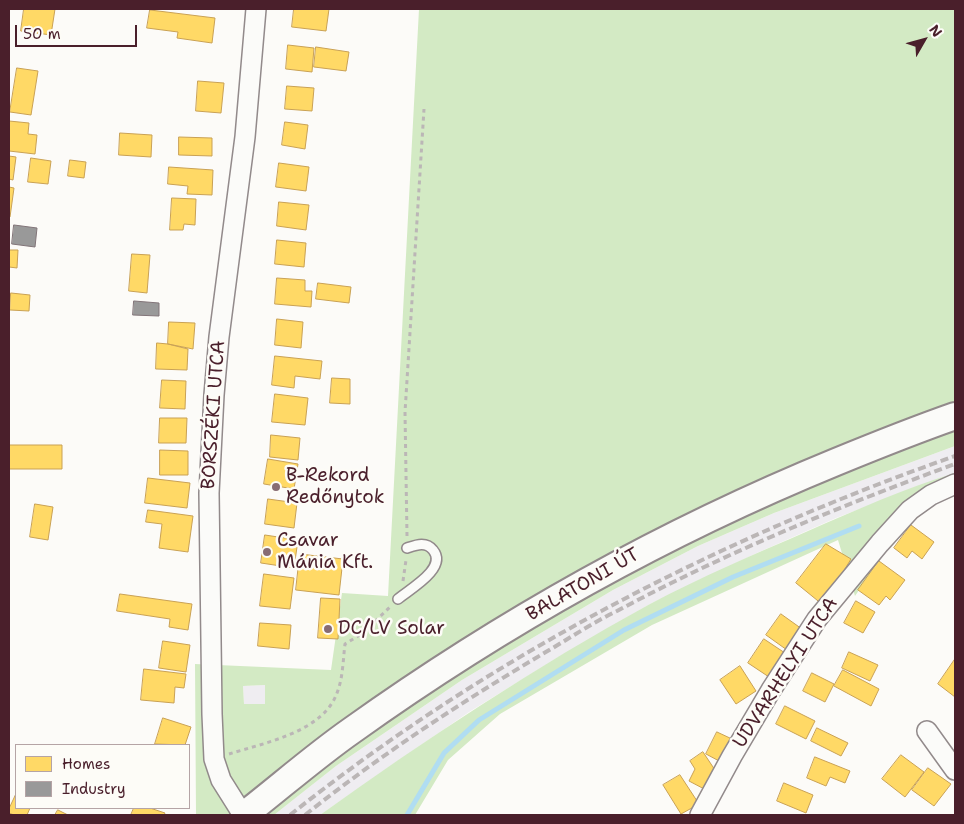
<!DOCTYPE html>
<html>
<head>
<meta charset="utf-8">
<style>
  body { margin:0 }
  #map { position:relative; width:964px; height:824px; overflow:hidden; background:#fcfbf8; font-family:"Shantell Sans",sans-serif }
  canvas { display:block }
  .frame { position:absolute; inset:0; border:10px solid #4a1f2b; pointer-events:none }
  .legend { position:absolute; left:15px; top:744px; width:175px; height:65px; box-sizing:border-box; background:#fdfcf7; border:1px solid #b5a4a5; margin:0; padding:6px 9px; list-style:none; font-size:15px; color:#4a1f2b }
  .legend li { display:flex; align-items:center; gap:10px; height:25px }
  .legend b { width:25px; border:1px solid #b5a4a5 }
  .north { position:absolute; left:899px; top:15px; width:50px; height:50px; -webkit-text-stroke:4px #fdfcf7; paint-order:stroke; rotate:52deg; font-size:14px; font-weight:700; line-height:20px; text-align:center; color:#4a1f2b }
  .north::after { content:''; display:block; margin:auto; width:18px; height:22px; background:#4a1f2b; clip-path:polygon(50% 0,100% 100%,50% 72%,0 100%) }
  .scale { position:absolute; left:15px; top:25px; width:122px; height:22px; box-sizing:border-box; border:2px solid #4a1f2b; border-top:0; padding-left:6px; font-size:15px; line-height:18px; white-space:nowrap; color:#4a1f2b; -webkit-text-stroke:4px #fdfcf7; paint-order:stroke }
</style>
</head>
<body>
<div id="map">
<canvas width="964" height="824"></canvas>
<div class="frame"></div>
<ul class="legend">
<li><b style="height:14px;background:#ffd966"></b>Homes</li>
<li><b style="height:14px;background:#999"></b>Industry</li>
</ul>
<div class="north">N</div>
<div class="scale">50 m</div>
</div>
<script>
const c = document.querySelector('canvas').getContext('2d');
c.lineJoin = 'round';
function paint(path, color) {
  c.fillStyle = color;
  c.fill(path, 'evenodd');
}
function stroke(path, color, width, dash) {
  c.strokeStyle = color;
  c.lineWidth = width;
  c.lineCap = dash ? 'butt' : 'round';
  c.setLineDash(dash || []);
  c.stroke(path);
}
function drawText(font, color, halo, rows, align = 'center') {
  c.font = font + ' "Shantell Sans",sans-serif';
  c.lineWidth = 5;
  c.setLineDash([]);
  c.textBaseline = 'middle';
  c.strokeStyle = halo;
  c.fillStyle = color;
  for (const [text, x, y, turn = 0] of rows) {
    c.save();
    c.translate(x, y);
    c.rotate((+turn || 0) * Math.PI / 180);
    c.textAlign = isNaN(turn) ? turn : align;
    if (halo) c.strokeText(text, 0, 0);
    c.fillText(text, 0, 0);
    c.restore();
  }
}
const built = new Path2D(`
  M 955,446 L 955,473 L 836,518 L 757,553 L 652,603 L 557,658 L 469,712 L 320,815 L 274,815 L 336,766 L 462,680 L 613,590 L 698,546 L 774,513 Z
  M 265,685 L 265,704 L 244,705 L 243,686 Z`);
const green = new Path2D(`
  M 419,9 L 955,9 L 955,446 L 774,513 L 698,546 L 613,590 L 462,680 L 336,766 L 274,815 L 196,815 L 195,664 L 331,670 L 342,593 L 388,596 ZM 265,685 L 265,704 L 244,704 L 243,686 Z
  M 955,473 L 955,493 C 941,500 927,507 915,518 C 891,540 874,569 855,596 L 838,540 L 652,625 L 500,714 L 448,760 L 415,815 L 320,815 C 426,739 535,667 650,604 C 701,577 755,554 808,531 C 856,510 905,488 955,473 Z`);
const homes = new Path2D(`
  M 24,9 L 55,9 L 51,35 L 21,31 Z
  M 294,9 L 329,9 L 326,31 L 292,27 Z
  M 150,10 L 215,18 L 212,43 L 177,38 L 178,32 L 147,28 Z
  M 288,45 L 314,48 L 312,72 L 286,69 Z
  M 316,47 L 349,52 L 346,71 L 314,67 Z
  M 17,68 L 38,71 L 31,115 L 10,112 Z
  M 198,81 L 224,83 L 221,113 L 196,111 Z
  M 287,86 L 314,88 L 312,111 L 285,109 Z
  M 9,121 L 29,123 L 28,134 L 37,135 L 35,154 L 9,151 Z
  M 285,122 L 308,125 L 305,149 L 282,145 Z
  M 120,133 L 152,135 L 151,157 L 119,155 Z
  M 179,137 L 212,138 L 212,156 L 179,155 Z
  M 9,156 L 16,157 L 13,180 L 9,179 Z
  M 31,158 L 51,161 L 48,184 L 28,182 Z
  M 70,160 L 86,162 L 84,178 L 68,176 Z
  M 279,163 L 309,167 L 306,191 L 276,187 Z
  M 169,167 L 213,170 L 212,195 L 187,194 L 188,186 L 168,184 Z
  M 9,187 L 14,188 L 10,217 L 9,217 Z
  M 172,198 L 196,199 L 195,225 L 184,224 L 183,230 L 170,230 Z
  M 279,202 L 309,205 L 306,230 L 277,226 Z
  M 277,240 L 306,243 L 304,267 L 275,264 Z
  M 9,250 L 18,250 L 17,268 L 9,267 Z
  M 132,254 L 150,255 L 147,293 L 129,291 Z
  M 277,278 L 305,280 L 305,291 L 312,291 L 311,307 L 275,304 Z
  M 318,283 L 351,287 L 349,303 L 316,299 Z
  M 11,293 L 30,295 L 29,311 L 10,310 Z
  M 277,319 L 303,322 L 301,348 L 275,345 Z
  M 169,322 L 195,323 L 193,349 L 168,344 Z
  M 157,343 L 168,344 L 188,349 L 187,370 L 156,369 Z
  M 275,356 L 322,361 L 320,379 L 295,376 L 294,388 L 272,385 Z
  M 332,378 L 350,379 L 350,404 L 330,403 Z
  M 162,380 L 186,381 L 185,409 L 160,408 Z
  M 275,394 L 308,398 L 305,425 L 272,422 Z
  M 160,418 L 187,418 L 186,443 L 159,443 Z
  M 271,435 L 300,438 L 298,460 L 270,457 Z
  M 9,445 L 62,445 L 62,469 L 9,469 Z
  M 160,450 L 188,451 L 188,475 L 160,475 Z
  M 268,459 L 298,464 L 294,489 L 264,484 Z
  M 148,478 L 190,483 L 187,508 L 145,503 Z
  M 268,499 L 297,503 L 294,528 L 265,524 Z
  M 35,504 L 53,507 L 48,540 L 30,537 Z
  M 148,510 L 193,516 L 188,552 L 159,548 L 162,524 L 146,522 Z
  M 911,525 L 934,542 L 922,559 L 912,551 L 907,558 L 894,548 Z
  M 265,535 L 298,540 L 294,568 L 261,563 Z
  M 826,544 L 851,559 L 823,605 L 796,583 Z
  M 300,554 L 343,559 L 339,595 L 296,590 Z
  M 879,561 L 905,580 L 890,600 L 886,596 L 879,605 L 858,590 Z
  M 264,574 L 294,578 L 290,609 L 260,606 Z
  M 120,594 L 192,604 L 188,630 L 169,627 L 170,619 L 117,611 Z
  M 321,598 L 340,599 L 338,639 L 318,638 Z
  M 856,601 L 875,612 L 863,633 L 844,623 Z
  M 781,614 L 802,629 L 787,650 L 766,635 Z
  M 260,623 L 291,625 L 289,649 L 258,646 Z
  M 764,639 L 785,653 L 769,677 L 748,663 Z
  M 163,641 L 190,645 L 186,672 L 159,668 Z
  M 849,652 L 878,665 L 870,681 L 842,668 Z
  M 955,659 L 955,697 L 938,684 Z
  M 740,666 L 756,691 L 736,704 L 720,680 Z
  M 144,669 L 186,674 L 184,688 L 175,687 L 174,703 L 141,700 Z
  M 843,670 L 879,689 L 871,706 L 834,686 Z
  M 812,673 L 834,684 L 825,702 L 803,691 Z
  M 785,706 L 815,721 L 806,739 L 776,724 Z
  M 163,718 L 191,727 L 185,745 L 155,744 Z
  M 817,728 L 848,743 L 841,756 L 811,741 Z
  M 717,732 L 732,739 L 721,762 L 706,754 Z
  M 703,752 L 717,773 L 708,791 L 689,781 L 695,769 L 690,761 Z
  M 901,755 L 924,772 L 905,797 L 882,779 Z
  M 815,757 L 850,771 L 845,783 L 830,777 L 826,786 L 807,778 Z
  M 928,768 L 951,784 L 934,806 L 912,790 Z
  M 680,775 L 699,804 L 681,814 L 663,785 Z
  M 784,783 L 813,795 L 806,813 L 777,801 Z
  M 16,794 L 16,808 L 30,808 L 27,815 L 14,815 L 9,813 L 9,809 Z
  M 134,808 L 150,808 L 165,813 L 164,815 L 131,815 Z
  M 58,810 L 68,815 L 55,815 Z`);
const industry = new Path2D(`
  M 14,225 L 37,228 L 35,247 L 12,244 Z
  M 134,301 L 159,303 L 159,316 L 133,315 Z`);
const stream = new Path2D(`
  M 407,815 L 444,753 L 479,720 L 624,630 L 733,577 L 859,526`);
const path = new Path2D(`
  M 407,536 L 405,412 L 424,109
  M 403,581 L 406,560
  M 229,754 C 264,743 323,732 337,693 C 343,678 343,660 345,644 L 363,633 L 391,606`);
const lane = new Path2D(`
  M 398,599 C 410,589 448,568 433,550 C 426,541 416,545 407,548`);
const street = new Path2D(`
  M 927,731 L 955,770
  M 243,815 L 221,780 L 214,759 L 212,714 L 209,493 L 214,395 L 219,337 L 245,137 L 256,9
  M 700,815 L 732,756 L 771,690 L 817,619 L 880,543 L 910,510 L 931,495 L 955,484`);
const secondary = new Path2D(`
  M 244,815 C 280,787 314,757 351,731 C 502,623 665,532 836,462 C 875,446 915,430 955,416`);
const rail = new Path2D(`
  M 290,815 C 489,657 716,540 955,456
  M 305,815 C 383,753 466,699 551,649 C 573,636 594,622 617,611 C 725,553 840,506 955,464`);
const markers = [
  [276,487,5,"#886c73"],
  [267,552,5,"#886c73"],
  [328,629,5,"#886c73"]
];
const streetNames = [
  ["BORSZÉKI UTCA",214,415,-86],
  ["BALATONI ÚT",583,585,-30],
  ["UDVARHELYI UTCA",786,673,-57]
];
const poiNames = [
  ["B-Rekord",286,476],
  ["Redőnytok",286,498],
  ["Csavar",277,541],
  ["Mánia Kft.",277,563],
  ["DC/LV Solar",338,629]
];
paint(built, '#efedf1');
paint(green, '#d3eac4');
paint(homes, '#ffd966');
stroke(homes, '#c9a154', 1);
paint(industry, '#999');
stroke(industry, '#817478', 1);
stroke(stream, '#b0ddf2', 5);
stroke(lane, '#928a8b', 12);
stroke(street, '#928a8b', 22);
stroke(secondary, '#928a8b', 30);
stroke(path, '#bbb6b6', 3, [4, 4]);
stroke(lane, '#fbfbf9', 9);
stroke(street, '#fbfbf9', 19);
stroke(secondary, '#fbfbf9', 26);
stroke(rail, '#bbb6b6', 4, [8, 4]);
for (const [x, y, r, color] of markers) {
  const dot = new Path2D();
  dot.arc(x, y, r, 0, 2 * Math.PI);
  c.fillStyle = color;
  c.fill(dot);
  stroke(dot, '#fdfcf7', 2);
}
drawText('19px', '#4a1f2b', '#fdfcf7', streetNames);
drawText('19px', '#4a1f2b', '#fdfcf7', poiNames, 'left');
</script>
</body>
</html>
